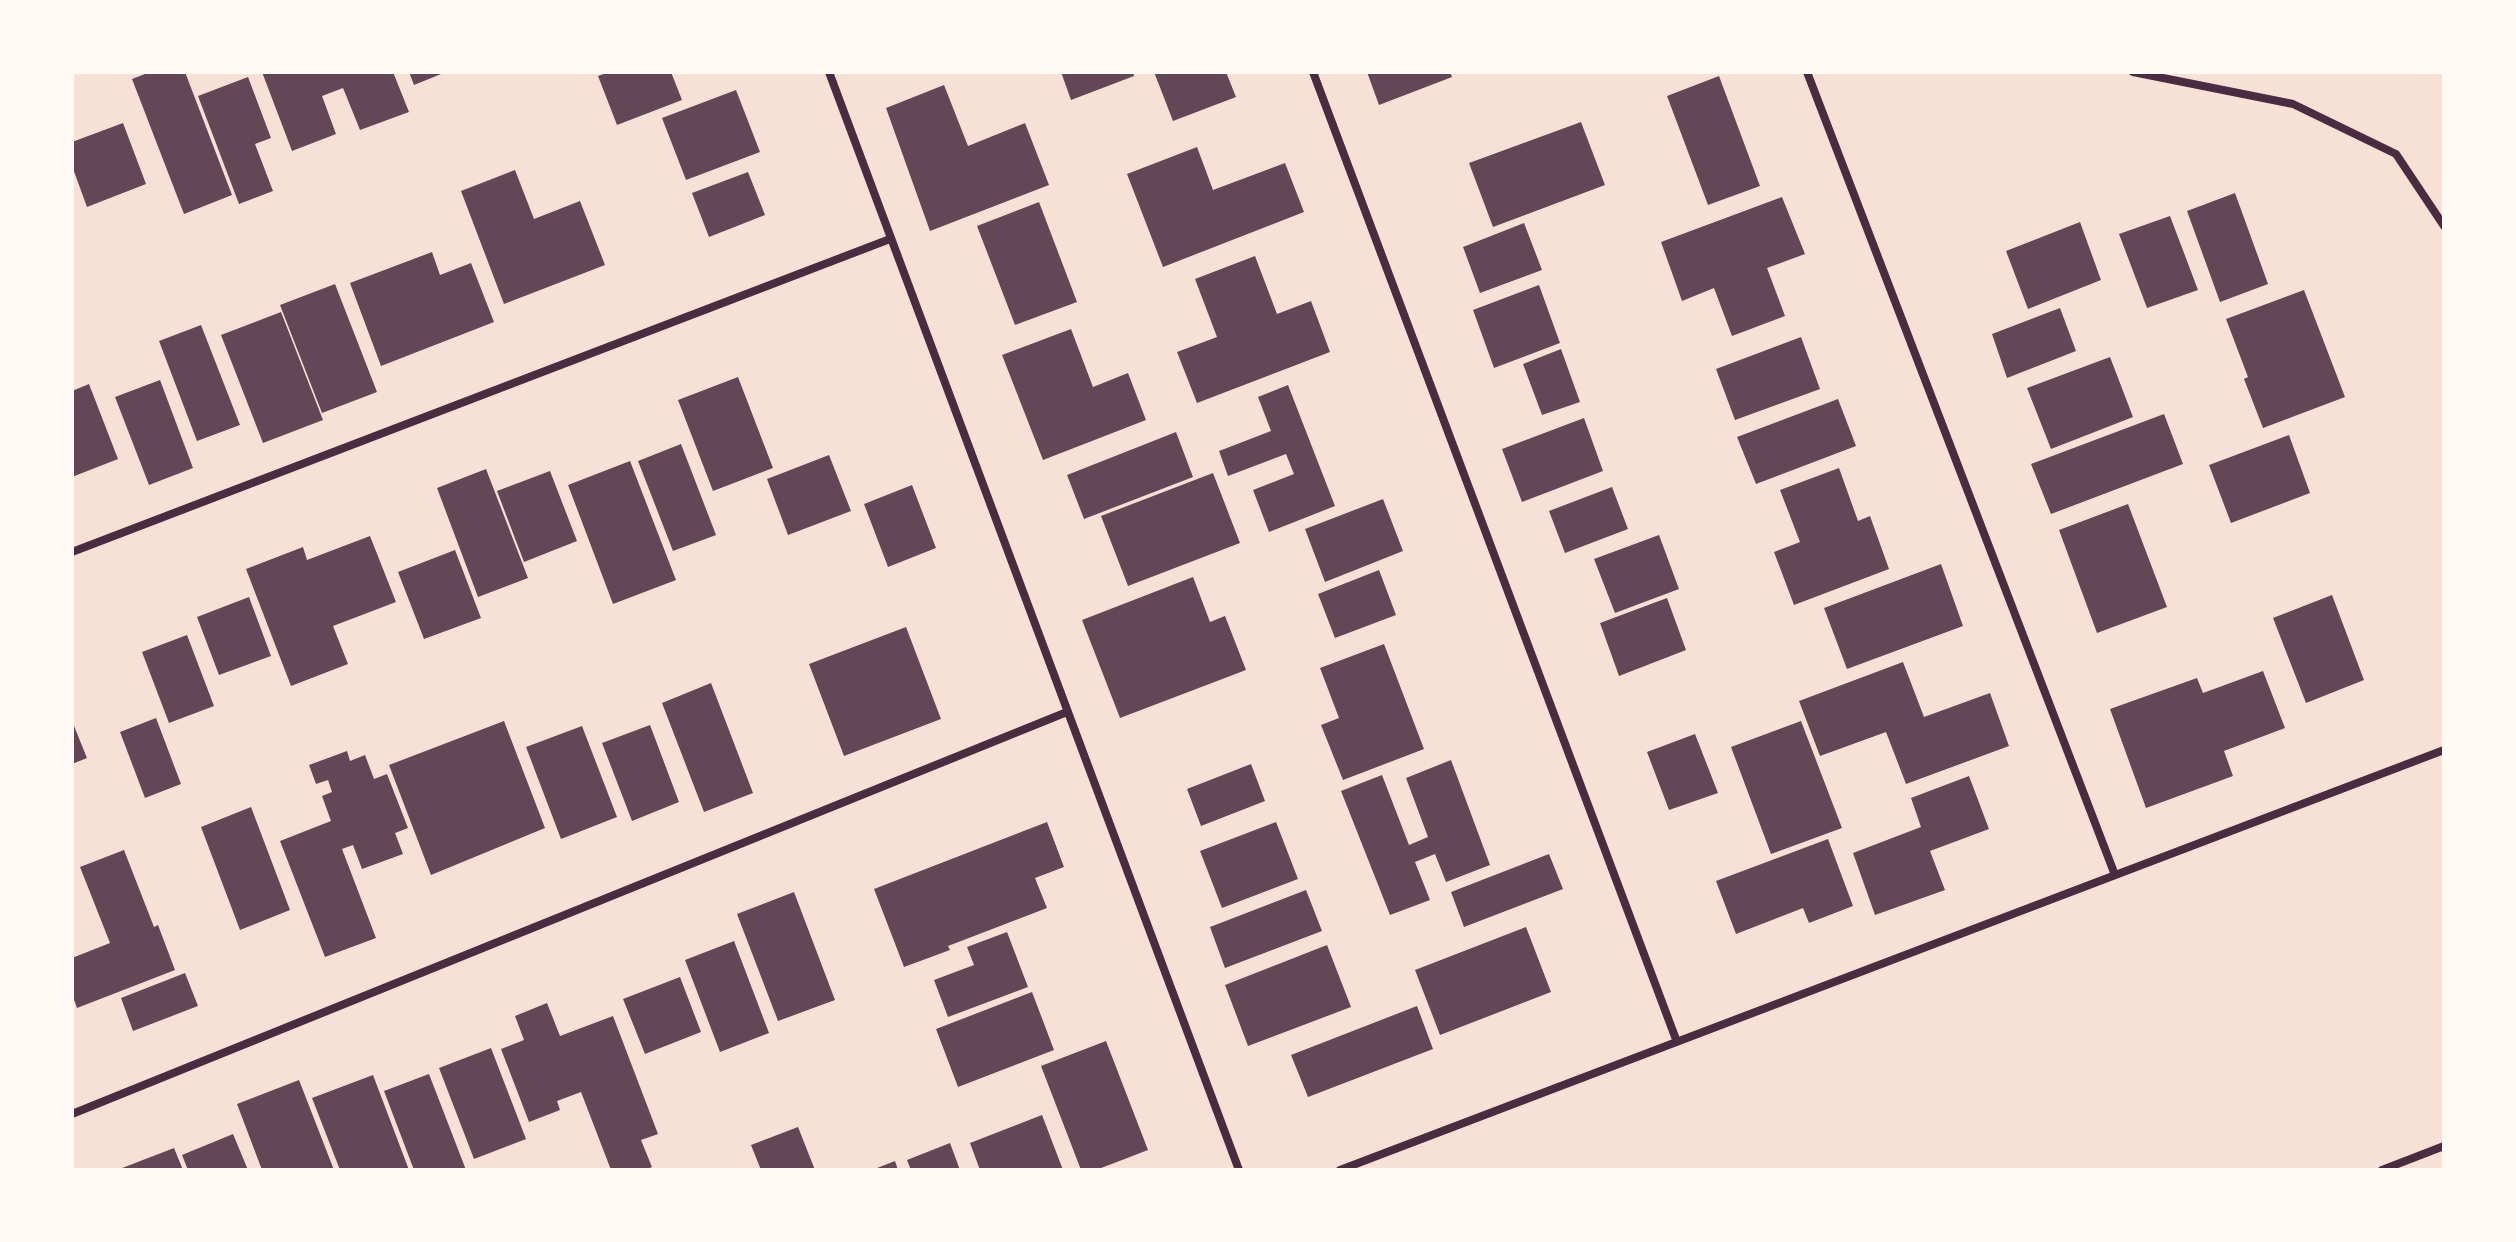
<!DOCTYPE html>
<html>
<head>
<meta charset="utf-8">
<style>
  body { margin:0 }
  #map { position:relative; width:2516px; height:1242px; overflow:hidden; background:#f7e1d7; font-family:Arial,sans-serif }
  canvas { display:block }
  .frame { position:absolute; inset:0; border:74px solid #fffaf5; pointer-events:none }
</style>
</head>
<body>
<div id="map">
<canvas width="2516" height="1242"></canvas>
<div class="frame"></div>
</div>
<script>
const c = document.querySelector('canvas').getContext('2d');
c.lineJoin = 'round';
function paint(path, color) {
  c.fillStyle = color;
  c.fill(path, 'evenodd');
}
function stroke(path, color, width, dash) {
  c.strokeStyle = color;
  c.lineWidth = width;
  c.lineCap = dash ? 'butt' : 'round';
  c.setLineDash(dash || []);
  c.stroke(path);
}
const building = new Path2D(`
  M 150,72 L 185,72 L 232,195 L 184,214 L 132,79 Z
  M 262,72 L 393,72 L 409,112 L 360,130 L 343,88 L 322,96 L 336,134 L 292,151 Z
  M 409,72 L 446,72 L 414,85 Z
  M 609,72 L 671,72 L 682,100 L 617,125 L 598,76 Z
  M 1061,72 L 1133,72 L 1134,76 L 1071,100 Z
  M 1154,72 L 1226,72 L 1236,97 L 1173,121 Z
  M 1367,72 L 1450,72 L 1452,77 L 1379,105 Z
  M 1719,76 L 1760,186 L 1708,205 L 1667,96 Z
  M 248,77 L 271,138 L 255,144 L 273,191 L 239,204 L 198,96 Z
  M 944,85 L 968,146 L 1025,123 L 1049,185 L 930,231 L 886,108 Z
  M 736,90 L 760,152 L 686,180 L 662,118 Z
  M 1581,122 L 1605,185 L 1493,227 L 1469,163 Z
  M 123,123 L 146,184 L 87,207 L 72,166 L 72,142 Z
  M 1197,147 L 1213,190 L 1285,163 L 1304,212 L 1163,267 L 1127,174 Z
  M 515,170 L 534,219 L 580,201 L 605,265 L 504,304 L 461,191 Z
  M 748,172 L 765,215 L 709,237 L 692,193 Z
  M 2235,193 L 2268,284 L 2220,302 L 2187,211 Z
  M 1782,197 L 1805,254 L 1767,268 L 1785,316 L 1732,336 L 1714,288 L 1682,301 L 1661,242 Z
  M 1039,202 L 1077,302 L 1015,325 L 977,226 Z
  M 2170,216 L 2198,290 L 2147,308 L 2119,234 Z
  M 2080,222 L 2101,280 L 2028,309 L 2006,251 Z
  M 1524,223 L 1542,270 L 1480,293 L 1463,247 Z
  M 432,252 L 440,275 L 471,263 L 494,322 L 381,366 L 350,283 Z
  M 1255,256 L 1277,314 L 1311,301 L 1330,352 L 1197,403 L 1177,352 L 1217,337 L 1195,279 Z
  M 335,284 L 377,392 L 322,413 L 280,305 Z
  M 1539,285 L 1560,343 L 1494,368 L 1473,310 Z
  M 2304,290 L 2345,397 L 2263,428 L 2244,379 L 2248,377 L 2226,319 Z
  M 2060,308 L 2076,351 L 2007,378 L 1992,334 Z
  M 281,312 L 323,420 L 263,443 L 221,335 Z
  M 201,325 L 240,425 L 197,441 L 159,341 Z
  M 1071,329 L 1093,387 L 1128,373 L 1146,420 L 1043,460 L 1002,355 Z
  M 1801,337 L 1820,389 L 1735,420 L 1716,369 Z
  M 1561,349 L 1580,402 L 1542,415 L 1523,364 Z
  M 2110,357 L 2133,417 L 2051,449 L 2027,388 Z
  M 738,377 L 773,468 L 713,491 L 678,400 Z
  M 160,380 L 193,468 L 149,485 L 115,397 Z
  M 89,384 L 118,459 L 72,477 L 72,391 Z
  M 1288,385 L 1335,506 L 1269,532 L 1253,490 L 1294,474 L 1286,454 L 1228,476 L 1219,451 L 1271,431 L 1258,397 Z
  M 1838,399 L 1856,446 L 1756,484 L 1737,437 Z
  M 2164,414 L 2183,464 L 2051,514 L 2031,464 Z
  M 1584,418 L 1603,471 L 1522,502 L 1502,449 Z
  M 1176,432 L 1193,477 L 1084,519 L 1067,475 Z
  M 2289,435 L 2310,493 L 2231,523 L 2209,465 Z
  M 681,444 L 716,535 L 673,551 L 638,461 Z
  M 829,455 L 851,511 L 788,535 L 767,479 Z
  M 630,461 L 676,580 L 613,604 L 568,485 Z
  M 1839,468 L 1858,521 L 1870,516 L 1889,569 L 1794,605 L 1774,552 L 1800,542 L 1780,490 Z
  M 486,469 L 528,578 L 478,597 L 437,488 Z
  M 550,471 L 577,541 L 524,562 L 497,491 Z
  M 1213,473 L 1240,543 L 1128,586 L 1101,516 Z
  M 912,485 L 936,548 L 888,567 L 864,504 Z
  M 1612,487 L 1628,529 L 1565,553 L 1549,511 Z
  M 1383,499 L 1403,551 L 1325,582 L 1305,529 Z
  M 2128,504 L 2167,607 L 2097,633 L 2059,530 Z
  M 1659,535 L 1679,589 L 1615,613 L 1594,559 Z
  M 370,536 L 396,602 L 333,626 L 348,664 L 291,686 L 246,569 L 303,547 L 307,560 Z
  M 455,550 L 481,618 L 424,639 L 398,572 Z
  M 1941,564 L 1963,626 L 1847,669 L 1824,608 Z
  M 1379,570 L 1396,615 L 1335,638 L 1318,594 Z
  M 1193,577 L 1210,622 L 1225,616 L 1246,670 L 1120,718 L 1082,620 Z
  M 2332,595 L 2364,680 L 2306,703 L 2273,618 Z
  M 249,597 L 271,656 L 219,675 L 197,617 Z
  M 1667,598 L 1686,650 L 1619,676 L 1600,623 Z
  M 906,627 L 941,719 L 844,756 L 809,664 Z
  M 187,635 L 214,706 L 169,723 L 142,652 Z
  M 1384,644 L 1424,749 L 1343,780 L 1321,725 L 1339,718 L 1320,668 Z
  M 1903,662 L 1924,717 L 1990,693 L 2009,746 L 1906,784 L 1886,732 L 1820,756 L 1799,701 Z
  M 2263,671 L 2285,728 L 2224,751 L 2233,776 L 2146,808 L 2110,709 L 2197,678 L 2203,693 Z
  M 711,683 L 753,793 L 704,812 L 662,703 Z
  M 156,718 L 181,784 L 145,798 L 120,732 Z
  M 72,721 L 87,758 L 72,764 Z
  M 504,721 L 545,828 L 431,875 L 389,765 Z
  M 1801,721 L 1842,828 L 1771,854 L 1731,747 Z
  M 650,725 L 679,802 L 632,821 L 602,743 Z
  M 582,726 L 617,817 L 561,839 L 526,747 Z
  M 1695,734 L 1718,793 L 1669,810 L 1647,752 Z
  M 347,751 L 350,761 L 365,755 L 374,779 L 387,774 L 408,828 L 395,833 L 403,854 L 362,869 L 353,845 L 342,849 L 376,938 L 325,957 L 280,841 L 331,821 L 322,796 L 332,792 L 328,780 L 316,784 L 309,765 Z
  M 1451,760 L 1490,865 L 1446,882 L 1435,854 L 1415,862 L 1430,900 L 1390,915 L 1341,791 L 1382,775 L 1409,845 L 1428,837 L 1406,778 Z
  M 1251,764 L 1265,801 L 1201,826 L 1187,789 Z
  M 1969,776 L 1989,829 L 1930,851 L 1945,890 L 1875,915 L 1853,853 L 1921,827 L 1911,798 Z
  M 251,807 L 290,910 L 240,930 L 201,827 Z
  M 1047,822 L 1064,867 L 1035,878 L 1047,908 L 948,946 L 950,950 L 904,967 L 874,889 Z
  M 1276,822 L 1298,879 L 1222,908 L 1200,851 Z
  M 1828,839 L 1853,906 L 1809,923 L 1803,908 L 1736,934 L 1716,881 Z
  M 124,850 L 154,927 L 158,925 L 175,970 L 77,1008 L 72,994 L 72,958 L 110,943 L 80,867 Z
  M 1549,854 L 1563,889 L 1464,927 L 1451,892 Z
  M 1306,890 L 1322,931 L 1225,968 L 1210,927 Z
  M 794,892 L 835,1000 L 778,1021 L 737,914 Z
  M 1526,927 L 1551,992 L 1440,1035 L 1415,970 Z
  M 1007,932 L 1028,987 L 948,1017 L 934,980 L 974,965 L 967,947 Z
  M 734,941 L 769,1033 L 720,1052 L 685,960 Z
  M 1327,945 L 1351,1007 L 1248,1046 L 1225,985 Z
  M 185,973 L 198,1006 L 133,1031 L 121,998 Z
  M 680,977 L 701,1032 L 645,1054 L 623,999 Z
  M 1032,992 L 1054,1050 L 958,1087 L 936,1029 Z
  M 547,1003 L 560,1036 L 613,1016 L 658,1134 L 641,1140 L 652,1167 L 645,1170 L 611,1170 L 581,1092 L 557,1101 L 560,1110 L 529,1122 L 501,1049 L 524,1040 L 515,1016 Z
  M 1417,1006 L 1433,1049 L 1308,1097 L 1291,1055 Z
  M 1106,1041 L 1148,1150 L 1096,1170 L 1081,1170 L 1041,1066 Z
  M 491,1048 L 526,1139 L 474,1159 L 439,1068 Z
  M 429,1074 L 466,1170 L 414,1170 L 384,1091 Z
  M 373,1075 L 409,1170 L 340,1170 L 312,1098 Z
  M 299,1080 L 334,1170 L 262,1170 L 237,1104 Z
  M 1042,1115 L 1063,1170 L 980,1170 L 970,1143 Z
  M 798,1127 L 815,1170 L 761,1170 L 751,1145 Z
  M 233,1134 L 248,1170 L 188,1170 L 182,1155 Z
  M 950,1143 L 960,1170 L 911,1170 L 907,1160 Z
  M 174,1148 L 183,1170 L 117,1170 Z
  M 895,1161 L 898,1170 L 872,1170 Z`);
const minor = new Path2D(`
  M 829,72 L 1239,1170
  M 1313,72 L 1677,1042
  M 1807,72 L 2115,875
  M 2133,72 L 2293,104 L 2396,154 L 2444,226
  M 72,552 L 890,239
  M 72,1114 L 1067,712
  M 1340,1170 L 2444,750
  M 2382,1170 L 2444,1146`);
paint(building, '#644757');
stroke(minor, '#4a2c40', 8);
</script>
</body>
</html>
